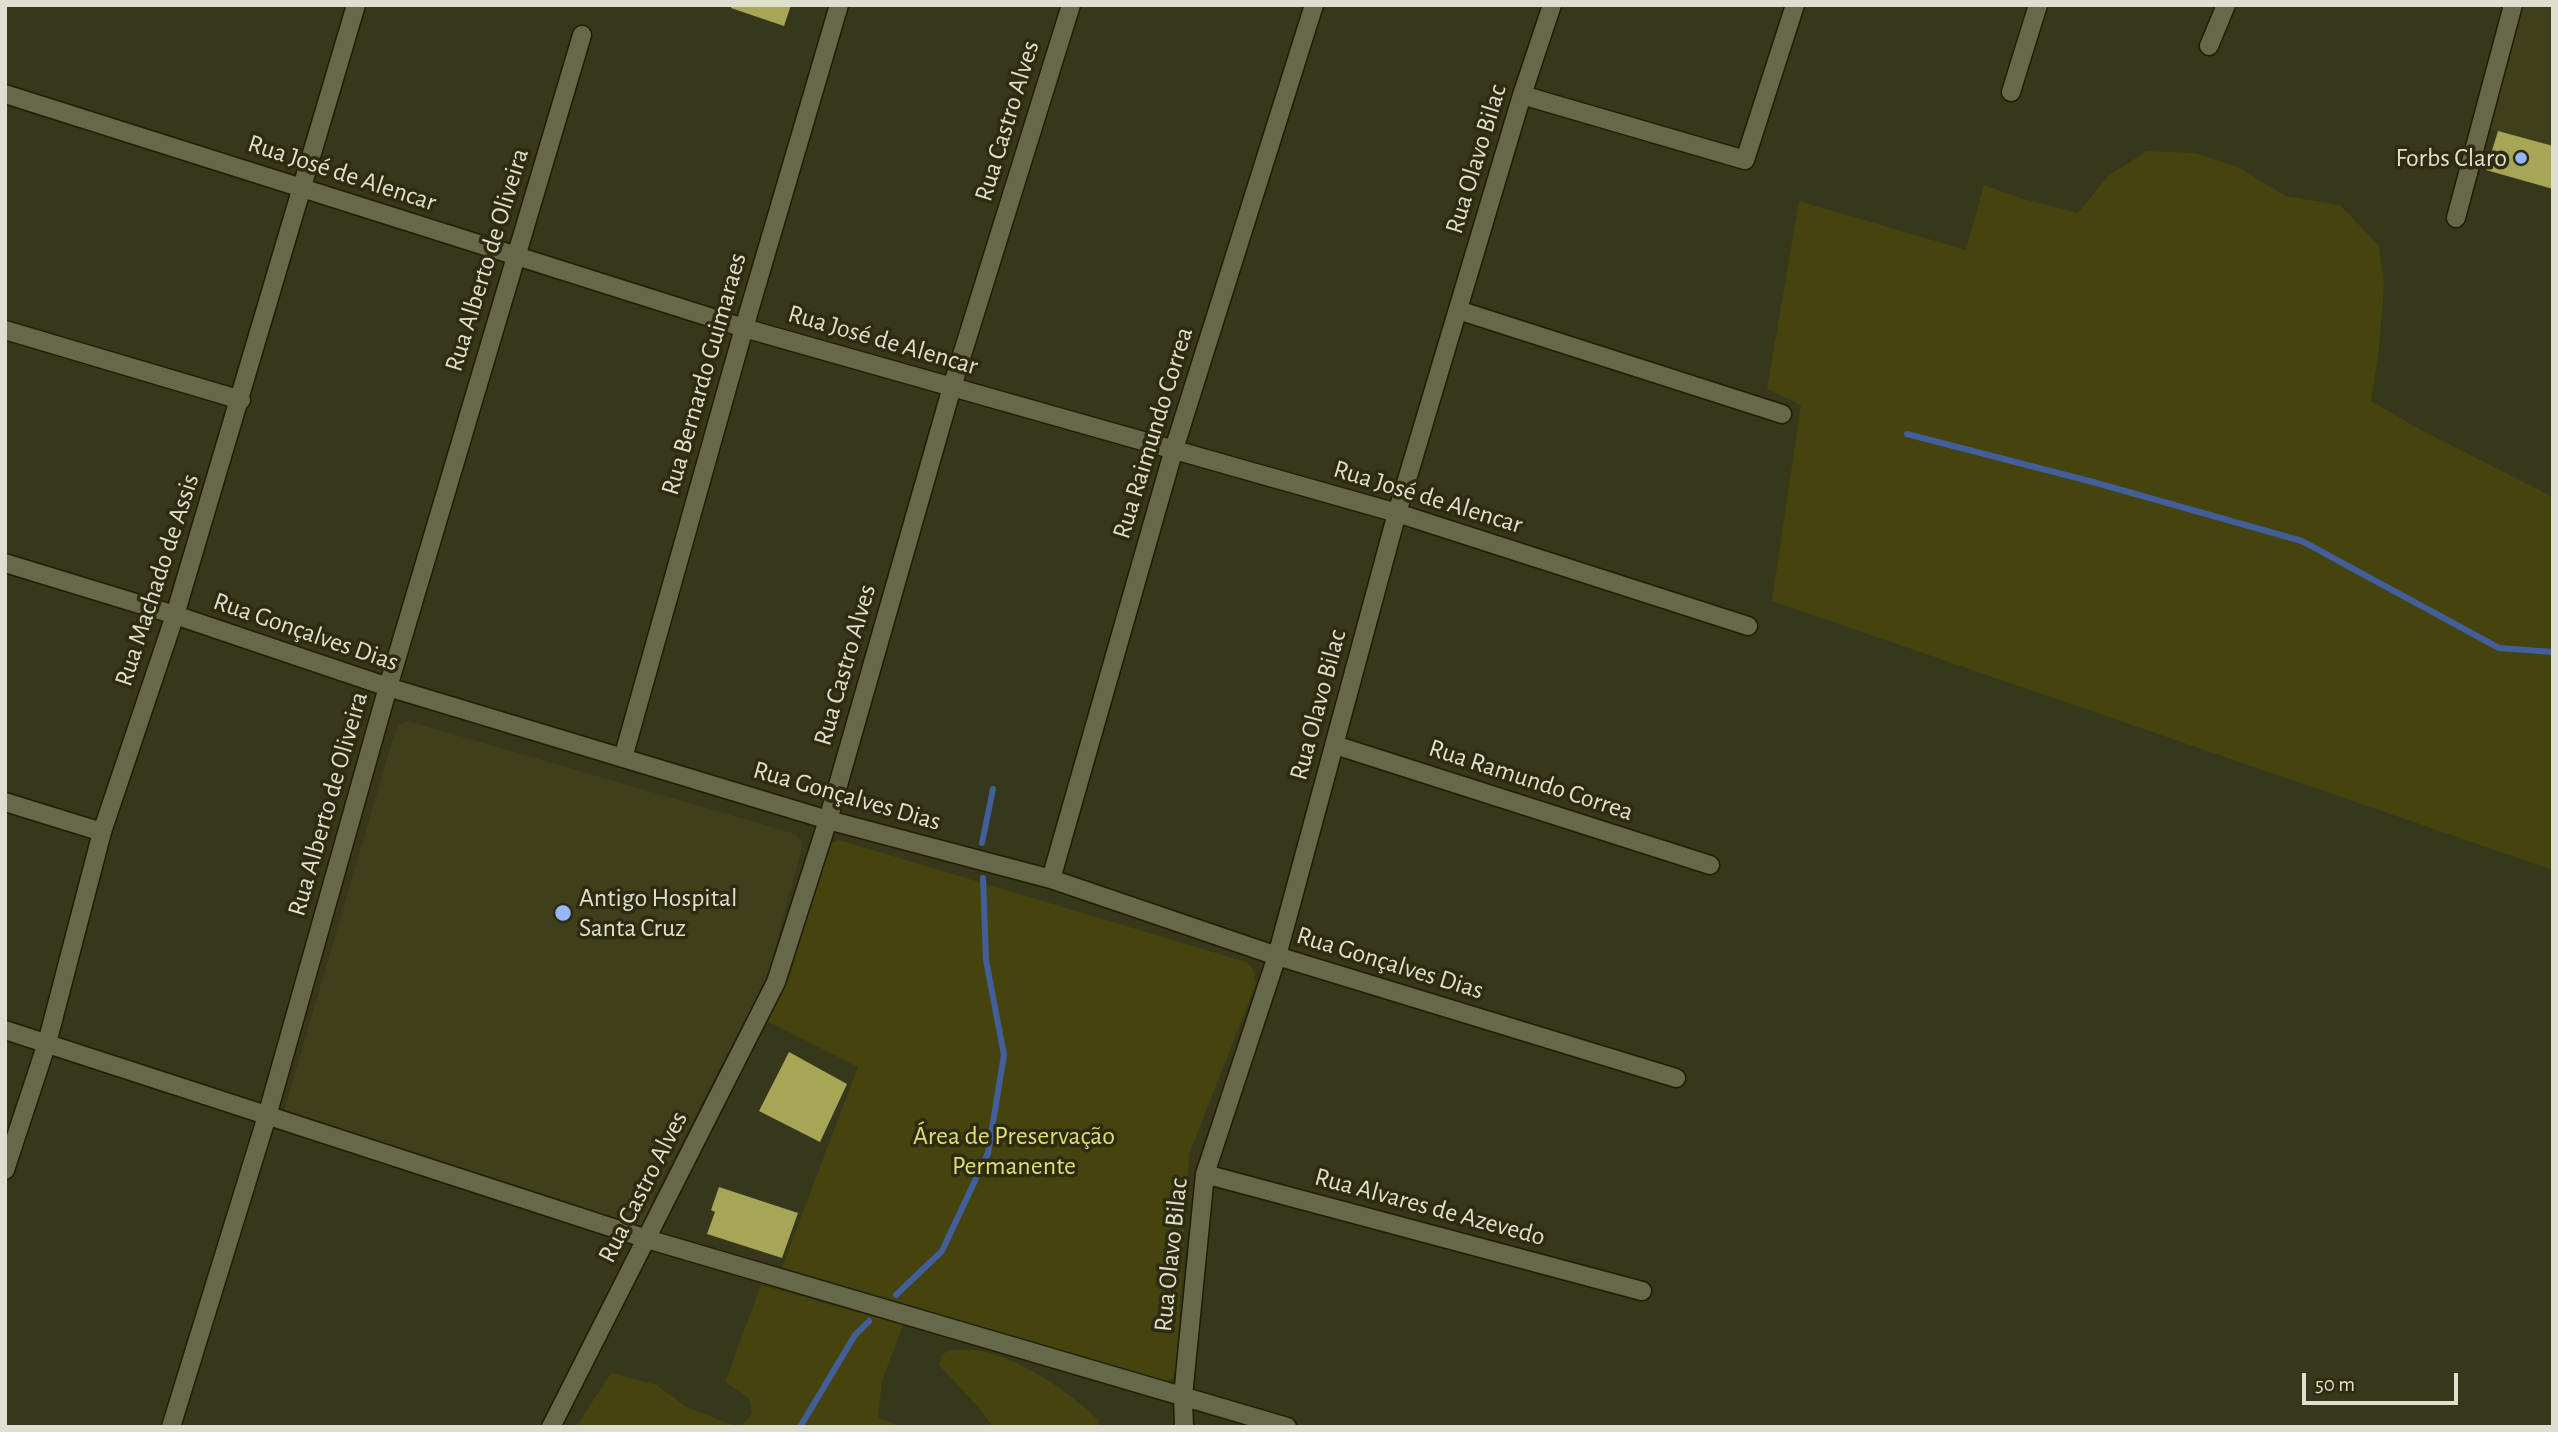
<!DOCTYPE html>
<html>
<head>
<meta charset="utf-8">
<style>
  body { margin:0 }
  #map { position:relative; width:2558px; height:1432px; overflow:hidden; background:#37371b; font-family:"Alegreya Sans",sans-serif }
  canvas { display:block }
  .frame { position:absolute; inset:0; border:7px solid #dedfce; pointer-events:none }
  .scale { position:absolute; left:2302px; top:1373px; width:156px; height:32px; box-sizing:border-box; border:4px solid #dedfce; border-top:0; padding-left:9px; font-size:21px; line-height:24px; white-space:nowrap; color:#dedfce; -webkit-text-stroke:5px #2d2c10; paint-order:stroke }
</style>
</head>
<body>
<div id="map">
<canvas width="2558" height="1432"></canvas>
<div class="frame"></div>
<div class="scale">50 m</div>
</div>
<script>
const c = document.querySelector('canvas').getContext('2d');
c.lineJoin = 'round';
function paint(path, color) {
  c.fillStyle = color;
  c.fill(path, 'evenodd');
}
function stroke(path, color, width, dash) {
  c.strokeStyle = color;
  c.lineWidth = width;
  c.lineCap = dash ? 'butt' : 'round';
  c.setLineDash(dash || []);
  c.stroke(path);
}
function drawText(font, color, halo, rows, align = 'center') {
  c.font = font + ' "Alegreya Sans",sans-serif';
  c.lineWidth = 7;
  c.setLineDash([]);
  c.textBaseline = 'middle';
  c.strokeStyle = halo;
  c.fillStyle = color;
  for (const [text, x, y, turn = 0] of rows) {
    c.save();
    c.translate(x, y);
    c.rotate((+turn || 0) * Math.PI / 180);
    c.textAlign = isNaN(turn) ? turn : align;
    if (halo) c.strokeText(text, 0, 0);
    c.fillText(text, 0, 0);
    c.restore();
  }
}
const built = new Path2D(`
  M 2521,5 L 2553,5 L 2553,147 L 2487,129 Z
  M 408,721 L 796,834 L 801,841 L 802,848 L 767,978 L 653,1196 L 647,1222 L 640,1225 L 628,1224 L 283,1114 L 394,735 L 399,725 Z`);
const green = new Path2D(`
  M 2147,151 L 2195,153 L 2238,167 L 2285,196 L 2340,205 L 2379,246 L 2384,286 L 2379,350 L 2371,401 L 2421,430 L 2553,497 L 2553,870 L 1772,601 L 1801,405 L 1767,389 L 1799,201 L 1966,250 L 1984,185 L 2020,198 L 2078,213 L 2108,176 Z
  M 839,840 L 1246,962 L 1253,969 L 1256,983 L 1189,1155 L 1176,1368 L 1172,1379 L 1164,1382 L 782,1267 L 858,1067 L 767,1021 L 790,975 L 822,857 L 830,844 Z
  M 761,1285 L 903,1325 L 882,1381 L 878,1418 L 897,1425 L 931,1427 L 740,1427 L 752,1414 L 749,1398 L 725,1382 Z
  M 952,1350 C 960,1350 967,1350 975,1350 C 1013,1354 1073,1393 1099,1421 L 1097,1427 L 993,1427 L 981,1410 L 939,1365 L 942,1354 Z
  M 611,1373 L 657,1385 L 686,1407 L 738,1427 L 576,1427 Z`);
const stream = new Path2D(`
  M 1907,434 L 2093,482 L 2302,541 L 2499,648 L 2553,652
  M 982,843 L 993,789
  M 896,1295 L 942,1251 L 988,1153 L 1004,1055 L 986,960 L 983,878
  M 800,1427 L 855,1335 L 869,1321`);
const building = new Path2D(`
  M 732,5 L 791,5 L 784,26 L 731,8 Z
  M 2498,131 L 2553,146 L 2553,189 L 2486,170 Z
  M 789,1052 L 847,1084 L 820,1142 L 759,1111 Z
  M 719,1187 L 798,1213 L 782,1258 L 707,1234 L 715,1212 L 711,1210 Z`);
const minor = new Path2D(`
  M 2209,46 L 2226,5
  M 2011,92 L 2038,5
  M 5,94 L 744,328 L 1397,513 L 1748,626
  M 1522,95 L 1745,160 L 1795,5
  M 2456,218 L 2513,5
  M 1458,310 L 1782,414
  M 5,330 L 241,400
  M 5,563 L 175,615 L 388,687 L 623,758 L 828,820 L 1051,879 L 1277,956 L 1676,1078
  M 1335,745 L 1710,865
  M 623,758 L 744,328 L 839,5
  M 5,802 L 102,832
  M 1051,879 L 1174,449 L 1314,5
  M 5,1030 L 647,1239 L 1287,1427
  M 5,1170 L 47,1043 L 102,832 L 175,615 L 356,5
  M 1205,1174 L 1642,1291
  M 171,1427 L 267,1116 L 388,687 L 582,35
  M 551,1427 L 776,982 L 828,820 L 952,387 L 1071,5
  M 1184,1427 L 1183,1396 L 1205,1174 L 1277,956 L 1397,513 L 1522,95 L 1552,5`);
const markers = [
  [2521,158,7,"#94b7fd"],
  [563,913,9,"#94b7fd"]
];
const streetNames = [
  ["Rua Castro Alves",1007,121,-73],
  ["Rua Olavo Bilac",1476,159,-73],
  ["Rua José de Alencar",342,173,18],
  ["Rua Alberto de Oliveira",487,260,-73],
  ["Rua José de Alencar",883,340,16],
  ["Rua Bernardo Guimaraes",704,374,-74],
  ["Rua Raimundo Correa",1153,433,-73],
  ["Rua José de Alencar",1428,497,17],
  ["Rua Machado de Assis",157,580,-72],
  ["Rua Gonçalves Dias",306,632,19],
  ["Rua Castro Alves",845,665,-74],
  ["Rua Olavo Bilac",1318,705,-75],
  ["Rua Ramundo Correa",1531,780,18],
  ["Rua Gonçalves Dias",847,796,16],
  ["Rua Alberto de Oliveira",328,804,-74],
  ["Rua Gonçalves Dias",1390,963,17],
  ["Rua Castro Alves",643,1187,-63],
  ["Rua Alvares de Azevedo",1430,1207,15],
  ["Rua Olavo Bilac",1171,1255,-84]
];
const poiNames = [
  ["Forbs Claro",2507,158],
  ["Antigo Hospital",579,898,"left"],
  ["Santa Cruz",579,928,"left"]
];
const parkNames = [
  ["Área de Preservação",1014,1136],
  ["Permanente",1014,1166]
];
paint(built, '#403f1b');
paint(green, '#45440f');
stroke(stream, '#425f9b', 6);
paint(building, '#a7a657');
stroke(minor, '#1f1e03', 21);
stroke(minor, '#67684a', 18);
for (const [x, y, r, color] of markers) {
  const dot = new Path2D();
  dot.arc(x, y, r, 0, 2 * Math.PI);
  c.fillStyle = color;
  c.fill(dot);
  stroke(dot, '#2d2c10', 2.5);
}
drawText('26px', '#dedfce', '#2d2c10', streetNames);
drawText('26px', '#dedfce', '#2d2c10', poiNames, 'right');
drawText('26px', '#e0de71', '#2d2c10', parkNames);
</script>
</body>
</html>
